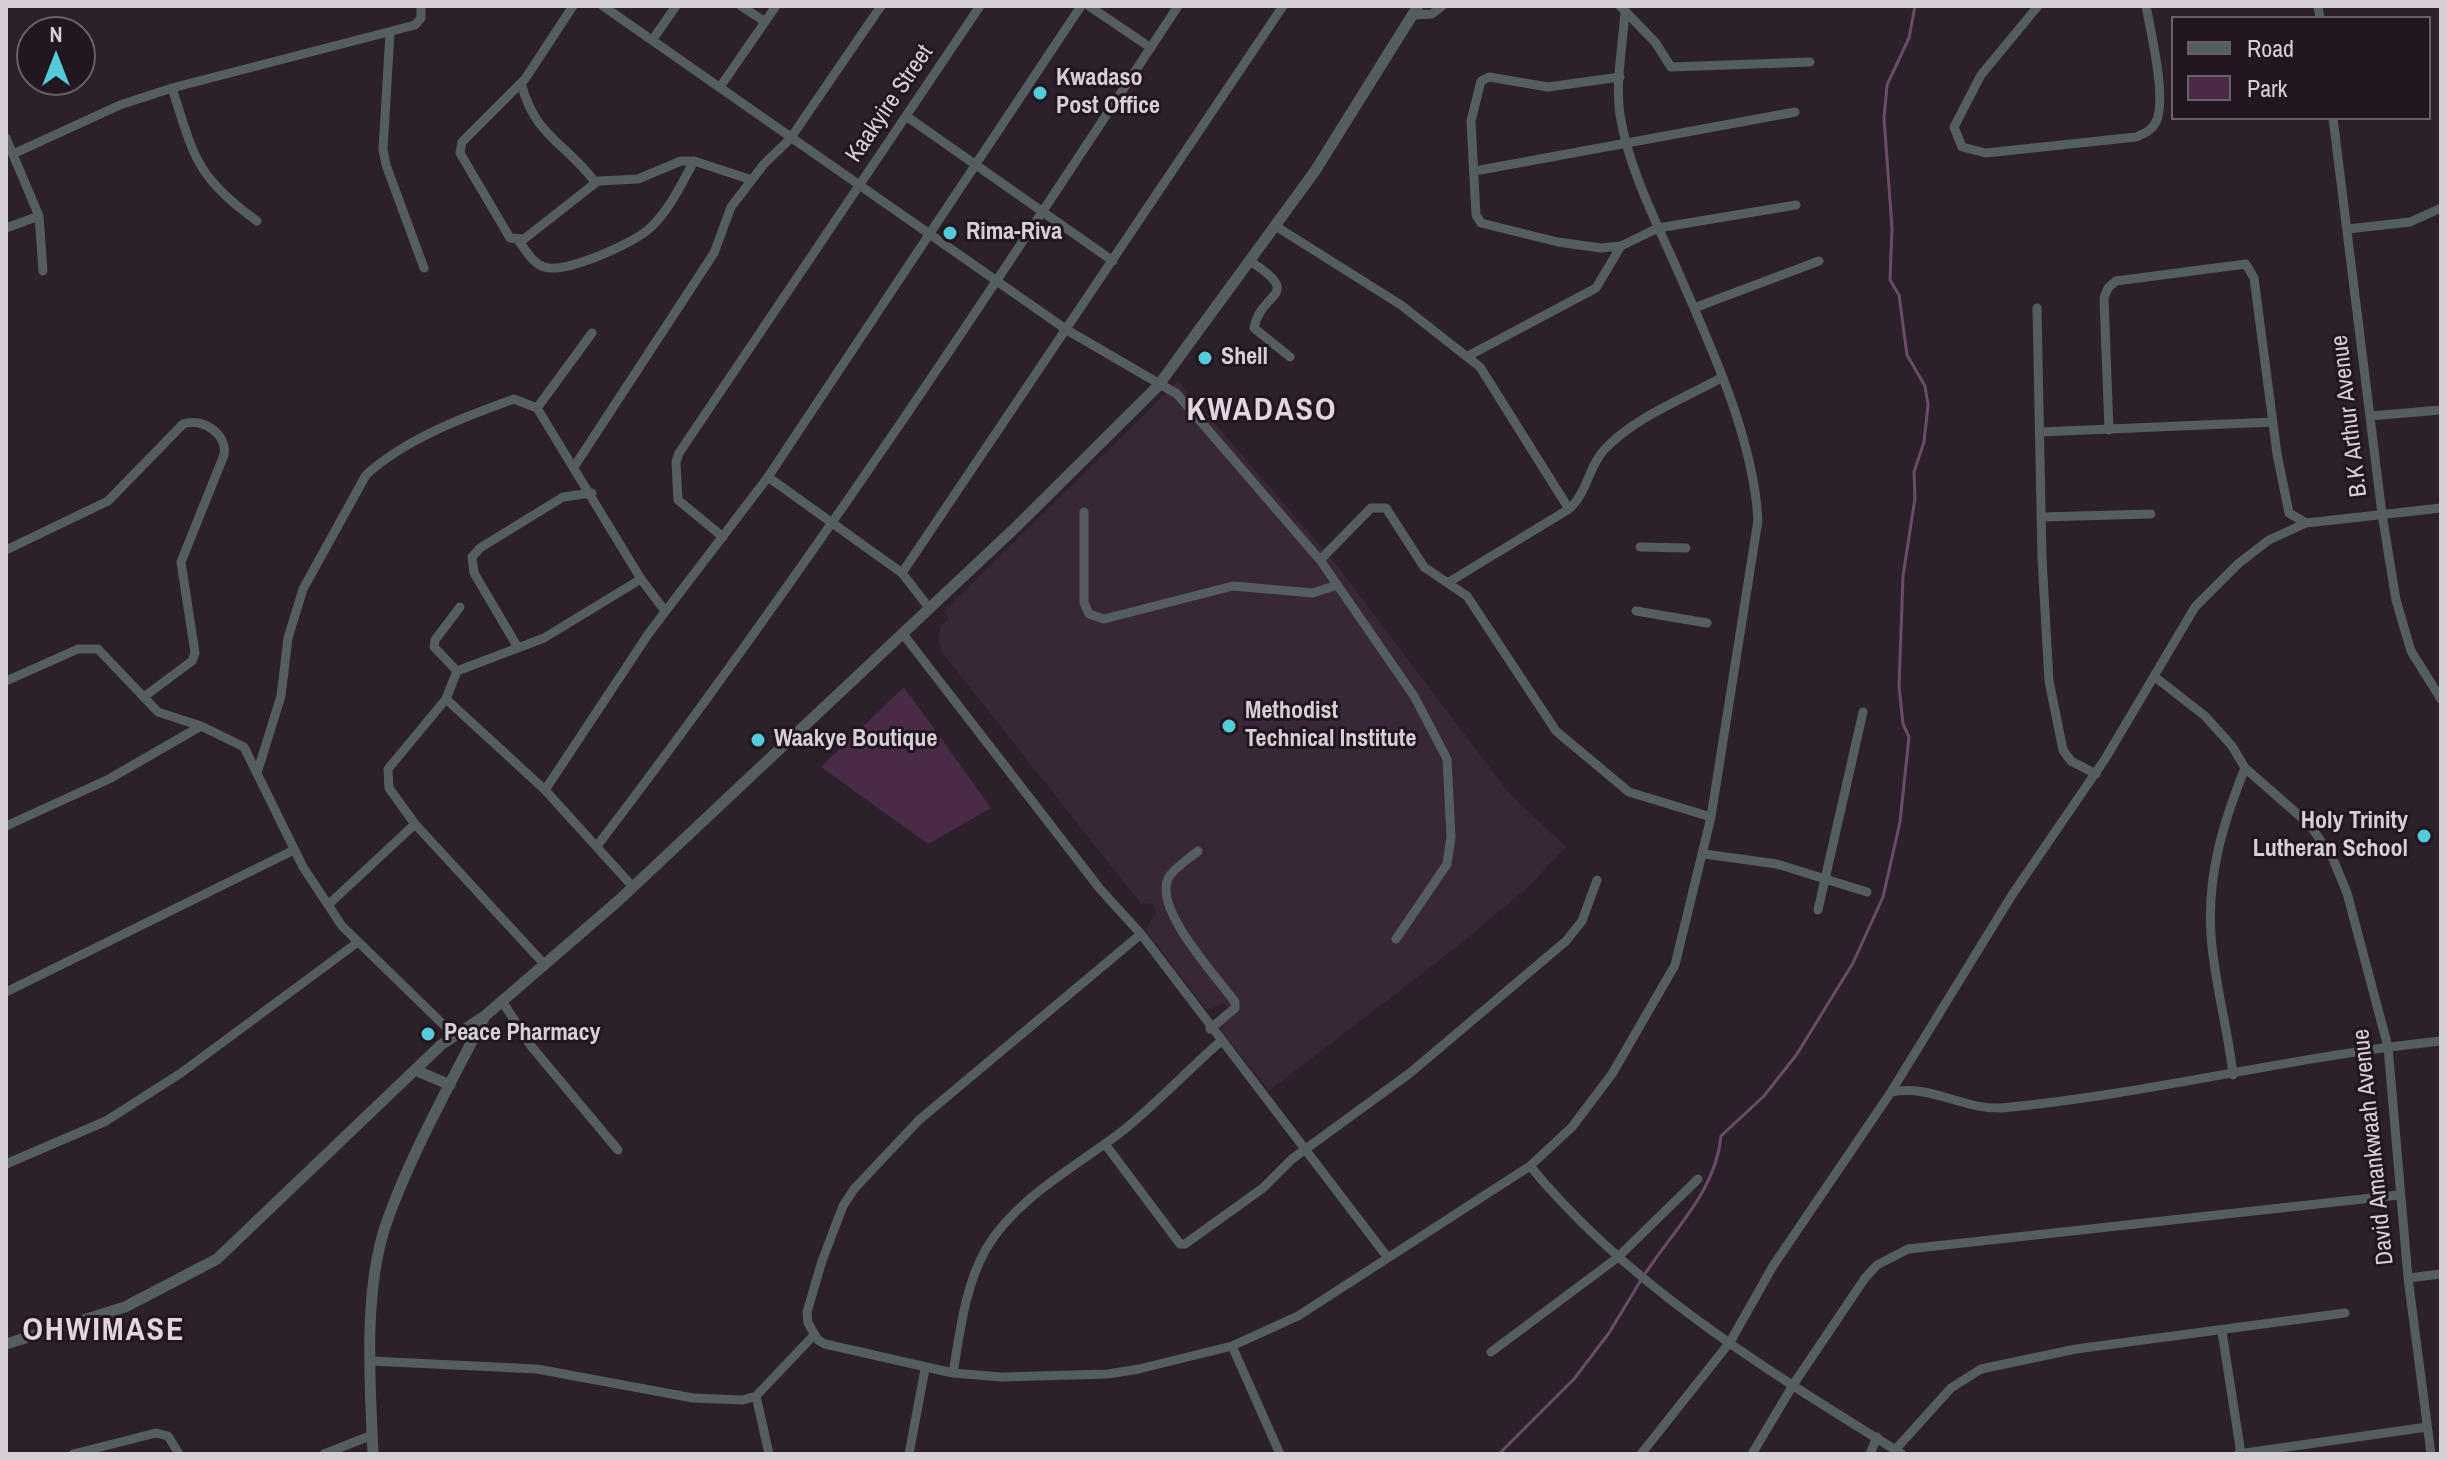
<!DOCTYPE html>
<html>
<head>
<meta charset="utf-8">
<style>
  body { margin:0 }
  #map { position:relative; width:2447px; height:1460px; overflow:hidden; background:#2c202b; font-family:"Archivo Narrow",sans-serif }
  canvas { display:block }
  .frame { position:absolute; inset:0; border:8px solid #d7cfd6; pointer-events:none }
  .legend { position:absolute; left:2171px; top:16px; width:260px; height:104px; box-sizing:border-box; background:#221621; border:2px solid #6a6069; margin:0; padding:10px 14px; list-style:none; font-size:24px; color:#d7cfd6 }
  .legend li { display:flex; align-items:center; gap:16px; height:40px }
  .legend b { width:40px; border:2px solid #6a6069 }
  .north { position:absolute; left:16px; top:16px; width:80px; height:80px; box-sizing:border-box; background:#221621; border:2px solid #6a6069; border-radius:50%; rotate:0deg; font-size:22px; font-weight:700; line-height:32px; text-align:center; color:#d7cfd6 }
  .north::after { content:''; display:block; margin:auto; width:28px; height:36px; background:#53cbdb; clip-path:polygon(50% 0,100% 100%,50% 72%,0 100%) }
</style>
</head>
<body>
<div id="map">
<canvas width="2447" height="1460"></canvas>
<div class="frame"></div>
<ul class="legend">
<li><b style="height:10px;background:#545d5f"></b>Road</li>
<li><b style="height:22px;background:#492b47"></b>Park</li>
</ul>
<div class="north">N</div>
</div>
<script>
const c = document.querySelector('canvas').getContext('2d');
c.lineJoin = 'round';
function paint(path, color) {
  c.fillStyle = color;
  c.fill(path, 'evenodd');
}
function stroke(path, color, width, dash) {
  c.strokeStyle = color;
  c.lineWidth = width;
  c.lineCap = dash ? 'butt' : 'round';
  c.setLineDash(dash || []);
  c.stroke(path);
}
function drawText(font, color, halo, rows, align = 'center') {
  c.font = font + ' "Archivo Narrow",sans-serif';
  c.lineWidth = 6;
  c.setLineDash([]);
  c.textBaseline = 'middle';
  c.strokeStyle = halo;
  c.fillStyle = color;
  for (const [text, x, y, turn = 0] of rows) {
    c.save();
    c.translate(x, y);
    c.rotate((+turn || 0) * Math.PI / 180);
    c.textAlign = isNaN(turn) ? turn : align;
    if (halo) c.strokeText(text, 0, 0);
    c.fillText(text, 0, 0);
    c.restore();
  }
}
const built = new Path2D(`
  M 1178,381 L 1335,563 L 1509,793 L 1566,847 L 1528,887 L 1458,946 L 1269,1091 L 1218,1027 L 1229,1010 L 1224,1004 L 1206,1009 L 1145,930 L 1157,911 L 1152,903 L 1141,904 L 941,651 L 938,638 L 941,626 L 949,619 L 944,611 Z`);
const green = new Path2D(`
  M 904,687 L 991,808 L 928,844 L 821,767 Z`);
const stream = new Path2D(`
  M 1645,1274 C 1674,1229 1716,1191 1721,1136 L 1764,1096 L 1797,1054 L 1853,963 L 1883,897 L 1900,822 L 1909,737 L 1903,724 L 1899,686 L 1903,576 L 1915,498 L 1914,472 L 1924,442 L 1928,405 L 1925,386 L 1907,355 L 1899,295 L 1890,280 L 1892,228 L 1884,118 L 1887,85 L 1909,38 L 1915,6
  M 1499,1454 L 1574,1379 L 1609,1333 L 1641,1280`);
const minor = new Path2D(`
  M 573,6 L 525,79 L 462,142 L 460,153 L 510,238 L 524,239 L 598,181 L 638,179 L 681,161 L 694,161 L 752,180
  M 603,6 L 1067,330 L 1177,394 L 1320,560 L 1371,508 L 1386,508 L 1424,567 L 1467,596 L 1556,731 L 1629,792 L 1711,817
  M 741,6 L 764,21
  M 1089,6 L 1151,48
  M 2038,6 L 1981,75 L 1954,127 L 1962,147 L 1986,153 L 2136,137 C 2145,133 2151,131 2156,122 C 2167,99 2151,33 2146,6
  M 2318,6 L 2320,18
  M 1625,11 L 1655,42 L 1671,67 L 1810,62
  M 1413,15 L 1432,14 L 1442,6
  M 390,33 L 383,149 L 386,165 L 424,268
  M 653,39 L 676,6
  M 1620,77 L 1548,87 L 1489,77 L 1481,81 L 1471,121 L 1476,215 L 1481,223 L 1558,242 L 1601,248 L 1621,246 L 1658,228 L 1796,205
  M 521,83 C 535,137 565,142 595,182
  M 720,87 L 776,6
  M 172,88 C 194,157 196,177 257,221
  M 906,116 L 1113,261
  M 2333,118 L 2382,514 L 2396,600 L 2411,651 L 2441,699
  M 6,138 L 39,216 L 43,271
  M 13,154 L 120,105 L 172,88 L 415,25 L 421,18 L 421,6
  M 1475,171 L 1795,112
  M 1277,227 L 1401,305 L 1480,367 L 1569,509
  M 6,228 L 39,216
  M 2348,229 L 2410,222 L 2441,208
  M 518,240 C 525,249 532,263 544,267 C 565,274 632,244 649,229 C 669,211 681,185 694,161
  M 1250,261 C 1305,297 1261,290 1254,328 L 1290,357
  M 1694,308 L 1819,261
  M 2037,308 L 2042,559 L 2049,681 L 2063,750 L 2071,761 L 2096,774
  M 1468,356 L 1596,288 L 1621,246
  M 537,408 L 592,333
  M 2370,416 L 2441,410
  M 2109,430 L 2104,298 L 2108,288 L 2116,281 L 2246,264 L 2254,278 L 2277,454 L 2289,513 L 2306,523
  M 2040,432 L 2273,422
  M 574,467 L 714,253 L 731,207 L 764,164 L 790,139 L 881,6
  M 768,477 L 902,573 L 930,609
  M 1084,512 L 1084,603 L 1089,614 L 1104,619 L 1233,586 L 1313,593 L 1337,585
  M 2041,517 L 2151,514
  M 723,537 L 678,500 L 676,462 L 679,453 L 980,6
  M 1640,547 L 1686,548
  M 6,550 L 108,501 L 183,424 C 202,417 228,434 224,455 L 181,562 L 195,653 L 192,661 L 145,696
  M 1320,560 L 1414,696 L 1447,759 L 1451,837 L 1447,864 L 1396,939
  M 902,573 L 1283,6
  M 1449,582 L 1569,509 C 1588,492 1588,467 1604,450 C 1633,418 1683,399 1721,378
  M 1636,611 L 1707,623
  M 903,634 L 1100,889 L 1141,934 L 1388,1258
  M 517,646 L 474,573 L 472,557 L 480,548 L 563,497 L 592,493
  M 457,671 L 434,647 L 435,640 L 460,607
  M 2155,677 L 2205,716 L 2232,746 L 2245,768 L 2310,825 L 2333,859 L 2347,893 L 2388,1047 L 2408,1278 L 2431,1454
  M 6,681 L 78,649 L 98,649 L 158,712 L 201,726 L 244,747 L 303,867 L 342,926 L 454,1035
  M 446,699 L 545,790 L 633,887
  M 258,770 L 281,696 L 288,638 L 303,589 L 366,475 C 405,439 464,417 514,399 L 537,408 L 641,579 L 665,611
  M 545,790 L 649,633 L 768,477 L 1081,6
  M 6,826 L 109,779 L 201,726
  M 597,846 C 804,575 991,291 1178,6
  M 1198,851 C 1190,858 1175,867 1169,877 C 1151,907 1217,977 1235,1002 L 1235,1008 L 1210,1029
  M 1704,854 L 1777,864 L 1867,892
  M 328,905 L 415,824
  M 1818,910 L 1863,712
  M 1141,934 L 919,1120 L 854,1189 L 843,1206 L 822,1261 L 807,1312 L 808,1323 L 818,1340 L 825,1344 L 953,1373 L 1001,1377 L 1108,1374 L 1139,1369 L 1232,1346 L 1298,1316 L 1530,1166 L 1572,1127 L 1612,1074 L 1675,965 L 1711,817 L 1758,520 C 1753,438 1713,351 1680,276 C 1658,225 1629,171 1620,115 C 1615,82 1623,45 1625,11 L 1620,6
  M 545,965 L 415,824 L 389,788 L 388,769 L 446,699 L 457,671 L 544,638 L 641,579
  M 6,992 L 294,850
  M 502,1001 L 531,1046 L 618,1150
  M 2233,1075 C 2228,1028 2214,982 2211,935 C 2207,875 2223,823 2245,768
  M 1891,1092 C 1930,1084 1964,1110 2002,1108 C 2150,1094 2294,1056 2441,1041
  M 1105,1144 L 1180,1244 L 1185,1244 L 1263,1188 L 1292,1159 L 1410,1073 L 1566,941 L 1582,921 L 1597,880
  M 6,1164 L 106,1121 L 181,1073 L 358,942
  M 1530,1166 C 1630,1288 1770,1372 1902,1454
  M 2408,1278 L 2441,1274
  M 2222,1332 L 2241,1454
  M 1232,1346 L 1280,1454
  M 1491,1352 L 1617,1258 L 1698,1179
  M 371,1361 L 537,1369 L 693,1398 L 743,1400 L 756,1396 L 814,1335
  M 953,1373 C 960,1332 965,1286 986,1249 C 1016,1197 1079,1165 1125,1129 C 1158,1102 1188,1070 1220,1042
  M 756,1396 L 769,1454
  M 1895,1450 L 1951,1388 L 1981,1369 L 2076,1349 L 2345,1313
  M 73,1454 L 156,1433 L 168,1436 L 179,1454
  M 324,1454 L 372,1435
  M 909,1454 L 925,1369
  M 1641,1454 L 1730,1342 L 1773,1266 L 1891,1092 L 2012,895 L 2105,759 L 2195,607 L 2239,563 L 2269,540 L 2306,523 L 2441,508
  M 1752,1454 L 1793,1385 L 1865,1278 L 1877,1265 L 1908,1249 L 2399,1195
  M 1870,1454 L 1877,1437
  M 2238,1454 L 2427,1427`);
const tertiary = new Path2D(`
  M 415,1070 L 450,1085
  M 6,1344 L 125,1307 L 217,1259 L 441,1045 L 486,1015 L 618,901 L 1016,527 L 1158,386 L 1315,171 L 1418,6
  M 373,1454 C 370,1383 363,1292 386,1224 C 411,1153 451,1083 485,1016`);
const markers = [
  [1040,93,8,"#53cbdb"],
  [950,233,8,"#53cbdb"],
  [1205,358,8,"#53cbdb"],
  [1229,726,8,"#53cbdb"],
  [758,740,8,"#53cbdb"],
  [2424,836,8,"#53cbdb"],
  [428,1034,8,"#53cbdb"]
];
const poiNames = [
  ["Kwadaso",1056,79],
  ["Post Office",1056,107],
  ["Rima-Riva",966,233],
  ["Shell",1221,358],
  ["Methodist",1245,712],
  ["Technical Institute",1245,740],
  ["Waakye Boutique",774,740],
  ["Holy Trinity",2408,822,"right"],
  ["Lutheran School",2408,850,"right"],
  ["Peace Pharmacy",444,1034]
];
const streetNames = [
  ["Kaakyire Street",890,104,-56],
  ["B.K Arthur Avenue",2350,416,-97],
  ["David Amankwaah Avenue",2374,1147,-96]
];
const districtNames = [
  ["KWADASO",1262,411],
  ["OHWIMASE",104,1331]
];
paint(built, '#382737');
paint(green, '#492b47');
stroke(stream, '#6c4b69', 3);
stroke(minor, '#545d5f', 9);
stroke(tertiary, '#545d5f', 11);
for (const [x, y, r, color] of markers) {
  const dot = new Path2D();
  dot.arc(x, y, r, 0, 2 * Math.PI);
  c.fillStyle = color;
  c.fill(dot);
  stroke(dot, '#221621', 3);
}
drawText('bold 24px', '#d7cfd6', '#221621', poiNames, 'left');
drawText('24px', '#d7cfd6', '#221621', streetNames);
c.letterSpacing = '2px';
drawText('bold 32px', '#e4d4e2', '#221621', districtNames);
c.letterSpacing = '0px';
</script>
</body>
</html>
